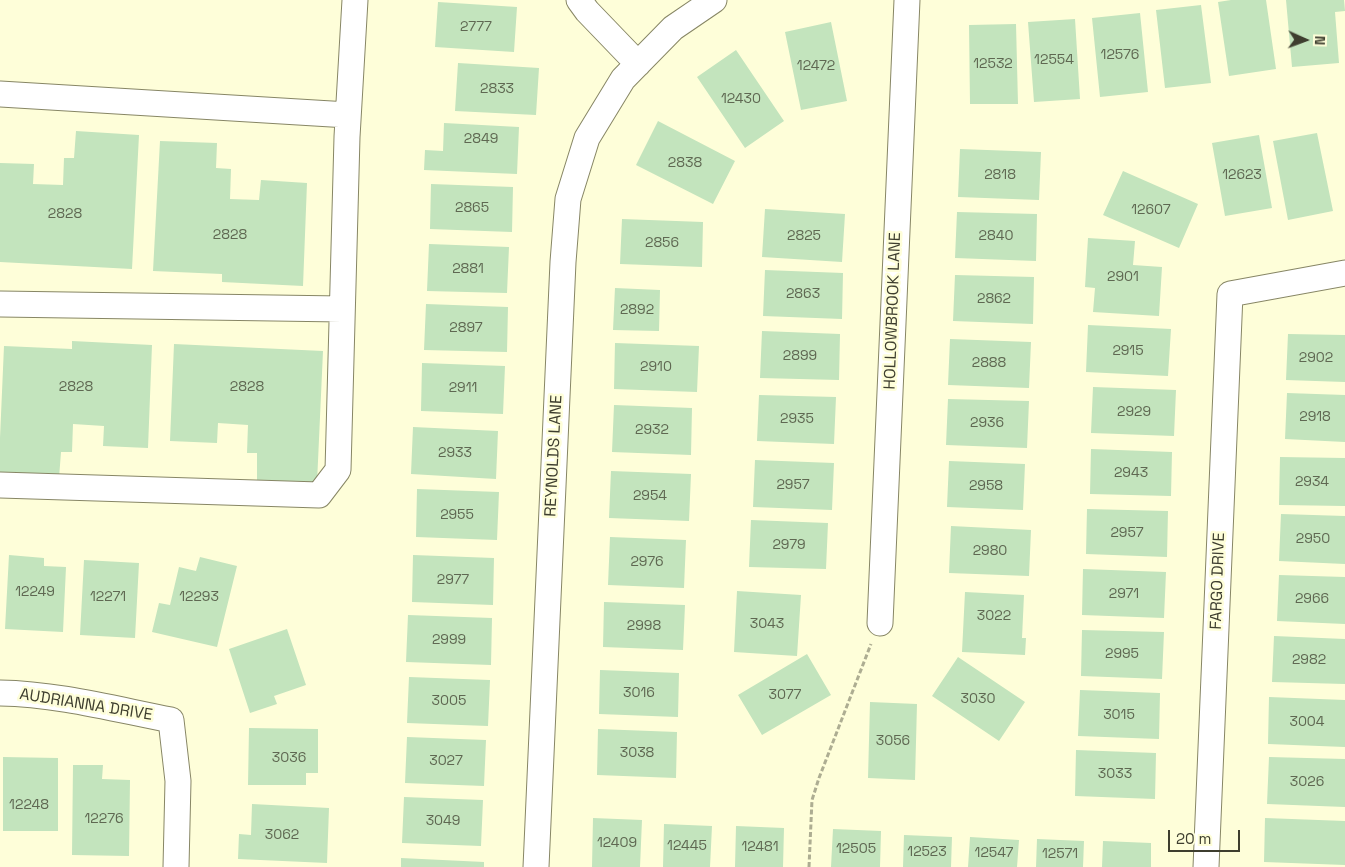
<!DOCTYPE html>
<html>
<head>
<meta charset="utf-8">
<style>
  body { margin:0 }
  #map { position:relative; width:1345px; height:867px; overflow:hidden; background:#fefed9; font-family:"Space Grotesk",sans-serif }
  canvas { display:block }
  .north { position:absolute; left:1280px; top:15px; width:50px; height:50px; -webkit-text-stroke:4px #fefed9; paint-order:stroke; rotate:92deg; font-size:14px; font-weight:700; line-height:20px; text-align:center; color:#3e3e2f }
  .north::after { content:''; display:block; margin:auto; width:18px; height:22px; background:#3e3e2f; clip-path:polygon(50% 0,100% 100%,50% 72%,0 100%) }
  .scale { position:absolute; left:1168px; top:830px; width:72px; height:22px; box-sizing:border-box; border:2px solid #3e3e2f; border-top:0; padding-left:6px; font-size:15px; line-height:18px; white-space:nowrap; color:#3e3e2f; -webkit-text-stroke:4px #fefed9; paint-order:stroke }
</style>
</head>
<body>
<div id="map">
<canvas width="1345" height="867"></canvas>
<div class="north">N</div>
<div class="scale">20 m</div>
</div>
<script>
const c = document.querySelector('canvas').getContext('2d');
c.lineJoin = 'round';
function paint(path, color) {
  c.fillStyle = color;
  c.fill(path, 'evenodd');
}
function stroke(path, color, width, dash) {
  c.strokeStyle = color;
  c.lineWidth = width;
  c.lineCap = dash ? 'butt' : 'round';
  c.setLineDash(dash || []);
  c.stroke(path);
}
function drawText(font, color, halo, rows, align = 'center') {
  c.font = font + ' "Space Grotesk",sans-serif';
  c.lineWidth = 5;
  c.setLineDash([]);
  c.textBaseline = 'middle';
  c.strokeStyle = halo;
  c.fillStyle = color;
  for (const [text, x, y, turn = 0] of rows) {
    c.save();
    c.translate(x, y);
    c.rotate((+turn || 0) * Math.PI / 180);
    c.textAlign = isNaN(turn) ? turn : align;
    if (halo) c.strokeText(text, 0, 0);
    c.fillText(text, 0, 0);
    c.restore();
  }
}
const building = new Path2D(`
  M 1231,0 L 1266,0 L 1276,69 L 1229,76 L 1218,2 Z
  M 1286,0 L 1344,0 L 1345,11 L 1335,12 L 1339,63 L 1292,67 Z
  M 438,2 L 517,7 L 514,52 L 435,47 Z
  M 1201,5 L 1211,83 L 1165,88 L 1156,10 Z
  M 1140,13 L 1148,92 L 1100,97 L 1092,18 Z
  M 1075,19 L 1080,99 L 1034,102 L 1028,22 Z
  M 831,22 L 847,101 L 801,110 L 785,32 Z
  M 1016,24 L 1018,104 L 970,104 L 969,25 Z
  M 736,50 L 784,121 L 745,148 L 697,77 Z
  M 458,63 L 539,68 L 536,115 L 455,111 Z
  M 658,121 L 735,161 L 713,204 L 636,165 Z
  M 444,123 L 519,127 L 517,174 L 424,170 L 425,150 L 443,151 Z
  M 76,131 L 139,135 L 132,269 L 0,262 L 0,163 L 34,164 L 33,184 L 63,185 L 64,158 L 74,158 Z
  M 1317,133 L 1333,211 L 1288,220 L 1273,141 Z
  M 1259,135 L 1272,208 L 1225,216 L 1212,143 Z
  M 160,141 L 217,143 L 216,168 L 231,169 L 230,199 L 259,200 L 261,180 L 307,183 L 303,286 L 222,282 L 222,274 L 153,271 Z
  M 960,149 L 1041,152 L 1039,200 L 958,197 Z
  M 1123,171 L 1198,204 L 1179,248 L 1103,215 Z
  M 431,184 L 513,187 L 512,232 L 430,229 Z
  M 765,209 L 845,214 L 842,262 L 762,257 Z
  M 957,212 L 1037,214 L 1036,261 L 955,258 Z
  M 622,219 L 703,222 L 702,267 L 620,264 Z
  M 1088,238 L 1135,241 L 1133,265 L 1162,267 L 1159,316 L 1093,312 L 1095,288 L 1085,287 Z
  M 429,244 L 509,247 L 507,293 L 427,291 Z
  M 765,270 L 843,273 L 842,319 L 763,316 Z
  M 955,275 L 1034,277 L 1033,324 L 953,321 Z
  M 615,288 L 660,290 L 659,331 L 613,330 Z
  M 426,304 L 508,307 L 507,352 L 424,350 Z
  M 1088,325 L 1171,329 L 1168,376 L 1086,372 Z
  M 762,331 L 840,334 L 839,380 L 760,378 Z
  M 1288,334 L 1345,335 L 1345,382 L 1286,380 Z
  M 950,339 L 1031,342 L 1029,388 L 948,385 Z
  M 72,341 L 152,345 L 148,448 L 103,446 L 104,426 L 73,424 L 72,452 L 61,452 L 59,478 L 0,476 L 0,438 L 4,346 L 72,349 Z
  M 615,343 L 699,346 L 697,392 L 614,389 Z
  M 174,344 L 323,351 L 317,483 L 257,480 L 257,453 L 247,453 L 248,425 L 218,423 L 217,443 L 170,441 Z
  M 422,363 L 505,366 L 503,414 L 421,411 Z
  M 1093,387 L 1176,390 L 1174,436 L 1091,433 Z
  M 1287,393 L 1345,395 L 1345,442 L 1285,439 Z
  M 759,395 L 836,397 L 834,444 L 757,441 Z
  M 948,399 L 1029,401 L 1027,448 L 946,445 Z
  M 614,405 L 692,408 L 691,455 L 612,452 Z
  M 413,427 L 498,431 L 496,479 L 411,474 Z
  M 1091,449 L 1172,452 L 1171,496 L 1090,494 Z
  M 1280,457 L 1345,458 L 1345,506 L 1279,505 Z
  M 755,460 L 834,463 L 832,510 L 753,507 Z
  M 949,461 L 1025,464 L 1023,510 L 947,507 Z
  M 611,471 L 691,474 L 689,521 L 609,518 Z
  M 417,489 L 499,492 L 497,540 L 416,537 Z
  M 1087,509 L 1168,511 L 1167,557 L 1086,554 Z
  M 1281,514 L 1345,516 L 1345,564 L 1279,561 Z
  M 751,520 L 828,523 L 826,569 L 749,567 Z
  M 951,526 L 1031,530 L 1029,576 L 949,573 Z
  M 610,537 L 686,540 L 684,588 L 608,585 Z
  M 9,555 L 44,558 L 44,566 L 66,567 L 63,632 L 5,629 Z
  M 413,555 L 494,558 L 493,605 L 412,602 Z
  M 200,557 L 237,566 L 217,647 L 152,632 L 159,603 L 170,605 L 179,567 L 196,571 Z
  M 84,560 L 139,563 L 135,638 L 80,635 Z
  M 1083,569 L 1166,572 L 1164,618 L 1082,615 Z
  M 1279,575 L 1345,577 L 1345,624 L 1277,621 Z
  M 737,591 L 801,595 L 797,656 L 734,652 Z
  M 965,592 L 1024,595 L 1022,638 L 1026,638 L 1025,655 L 962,652 Z
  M 604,602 L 685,605 L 683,650 L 603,647 Z
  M 408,615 L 492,618 L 491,665 L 406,662 Z
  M 287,629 L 306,685 L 274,696 L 277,704 L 250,713 L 229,649 Z
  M 1082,630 L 1164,632 L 1162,679 L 1081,676 Z
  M 1274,636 L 1345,639 L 1345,684 L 1272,682 Z
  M 807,654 L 831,695 L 762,735 L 738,695 Z
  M 958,657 L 1025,702 L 999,741 L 932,696 Z
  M 600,670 L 679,673 L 678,717 L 599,714 Z
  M 409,677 L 490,680 L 488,726 L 407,723 Z
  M 1080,690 L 1160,693 L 1159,739 L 1078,736 Z
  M 1269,697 L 1345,700 L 1345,747 L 1268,744 Z
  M 870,702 L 917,704 L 915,780 L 868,778 Z
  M 249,728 L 318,729 L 318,773 L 306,773 L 306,785 L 248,785 Z
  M 598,729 L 677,732 L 676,778 L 597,775 Z
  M 407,737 L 486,740 L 484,786 L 405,783 Z
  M 1076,750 L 1156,753 L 1155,799 L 1075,796 Z
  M 3,757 L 58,758 L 58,831 L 3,831 Z
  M 1269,757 L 1345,759 L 1345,807 L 1267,804 Z
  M 73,765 L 103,765 L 102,779 L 130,780 L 129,856 L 72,855 Z
  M 404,797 L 483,800 L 481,846 L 402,843 Z
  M 252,804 L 329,808 L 327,863 L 238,859 L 239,834 L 251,835 Z
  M 593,818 L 642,820 L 640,867 L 592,867 Z
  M 1265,818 L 1345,821 L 1345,865 L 1264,862 Z
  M 664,824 L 712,826 L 710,867 L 663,867 Z
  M 736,826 L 784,828 L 783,867 L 735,867 Z
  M 833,829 L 881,831 L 880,867 L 831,867 Z
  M 904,835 L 952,837 L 951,867 L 903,867 Z
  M 970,837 L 1019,840 L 1017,867 L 968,867 Z
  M 1037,839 L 1084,841 L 1083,867 L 1036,867 Z
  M 1103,841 L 1151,843 L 1151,867 L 1102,867 Z
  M 401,858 L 484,862 L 484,867 L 401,867 Z`);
const path = new Path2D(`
  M 809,867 L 812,800 L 819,778 L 871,644`);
const street = new Path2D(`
  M 579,0 L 587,11 L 638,64
  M 0,94 L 348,115
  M 0,304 L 342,309
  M 0,485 L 319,495 L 338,470 L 347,137 L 355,0
  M 880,623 L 907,0
  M 0,693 C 58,694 114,709 171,720 L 178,781 L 176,867
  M 536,867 L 563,262 L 568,199 L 587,138 L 623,79 L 673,28 L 714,0
  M 1206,867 L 1230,294 L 1345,273`);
const numberNames = [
  ["2777",476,27],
  ["12576",1120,55],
  ["12554",1054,60],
  ["12532",993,64],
  ["12472",816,66],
  ["2833",497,89],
  ["12430",741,99],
  ["2849",481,139],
  ["2838",685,163],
  ["2818",1000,175],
  ["12623",1242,175],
  ["2865",472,208],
  ["12607",1151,210],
  ["2828",65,214],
  ["2828",230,235],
  ["2825",804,236],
  ["2840",996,236],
  ["2856",662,243],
  ["2881",468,269],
  ["2901",1123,277],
  ["2863",803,294],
  ["2862",994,299],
  ["2892",637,310],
  ["2897",466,328],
  ["2915",1128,351],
  ["2899",800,356],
  ["2902",1316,358],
  ["2888",989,363],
  ["2910",656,367],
  ["2828",76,387],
  ["2828",247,387],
  ["2911",463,388],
  ["2929",1134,412],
  ["2918",1315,417],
  ["2935",797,419],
  ["2936",987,423],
  ["2932",652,430],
  ["2933",455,453],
  ["2943",1131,473],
  ["2934",1312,482],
  ["2957",793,485],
  ["2958",986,486],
  ["2954",650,496],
  ["2955",457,515],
  ["2957",1127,533],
  ["2950",1313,539],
  ["2979",789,545],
  ["2980",990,551],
  ["2976",647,562],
  ["2977",453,580],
  ["12249",35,592],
  ["2971",1124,594],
  ["12271",108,597],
  ["12293",199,597],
  ["2966",1312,599],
  ["3022",994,616],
  ["3043",767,624],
  ["2998",644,626],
  ["2999",449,640],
  ["2995",1122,654],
  ["2982",1309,660],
  ["3016",639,693],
  ["3077",785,695],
  ["3030",978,699],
  ["3005",449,701],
  ["3015",1119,715],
  ["3004",1307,722],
  ["3056",893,741],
  ["3038",637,753],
  ["3036",289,758],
  ["3027",446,761],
  ["3033",1115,774],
  ["3026",1307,782],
  ["12248",29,805],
  ["12276",104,819],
  ["3049",443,821],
  ["3062",282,835],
  ["12409",617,843],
  ["12445",687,846],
  ["12481",760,847],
  ["12505",856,849],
  ["12523",927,852],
  ["12547",994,853],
  ["12571",1060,854]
];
const streetNames = [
  ["HOLLOWBROOK LANE",893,311,-88],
  ["REYNOLDS LANE",554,456,-87],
  ["FARGO DRIVE",1218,581,-88],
  ["AUDRIANNA DRIVE",86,705,9]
];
paint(building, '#c3e4bd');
stroke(street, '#878665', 27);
stroke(path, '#adad92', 3, [5, 2.5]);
stroke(street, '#fff', 25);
drawText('14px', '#5f6852', null, numberNames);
drawText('16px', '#3e3e2f', '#fefed9', streetNames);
</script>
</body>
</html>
